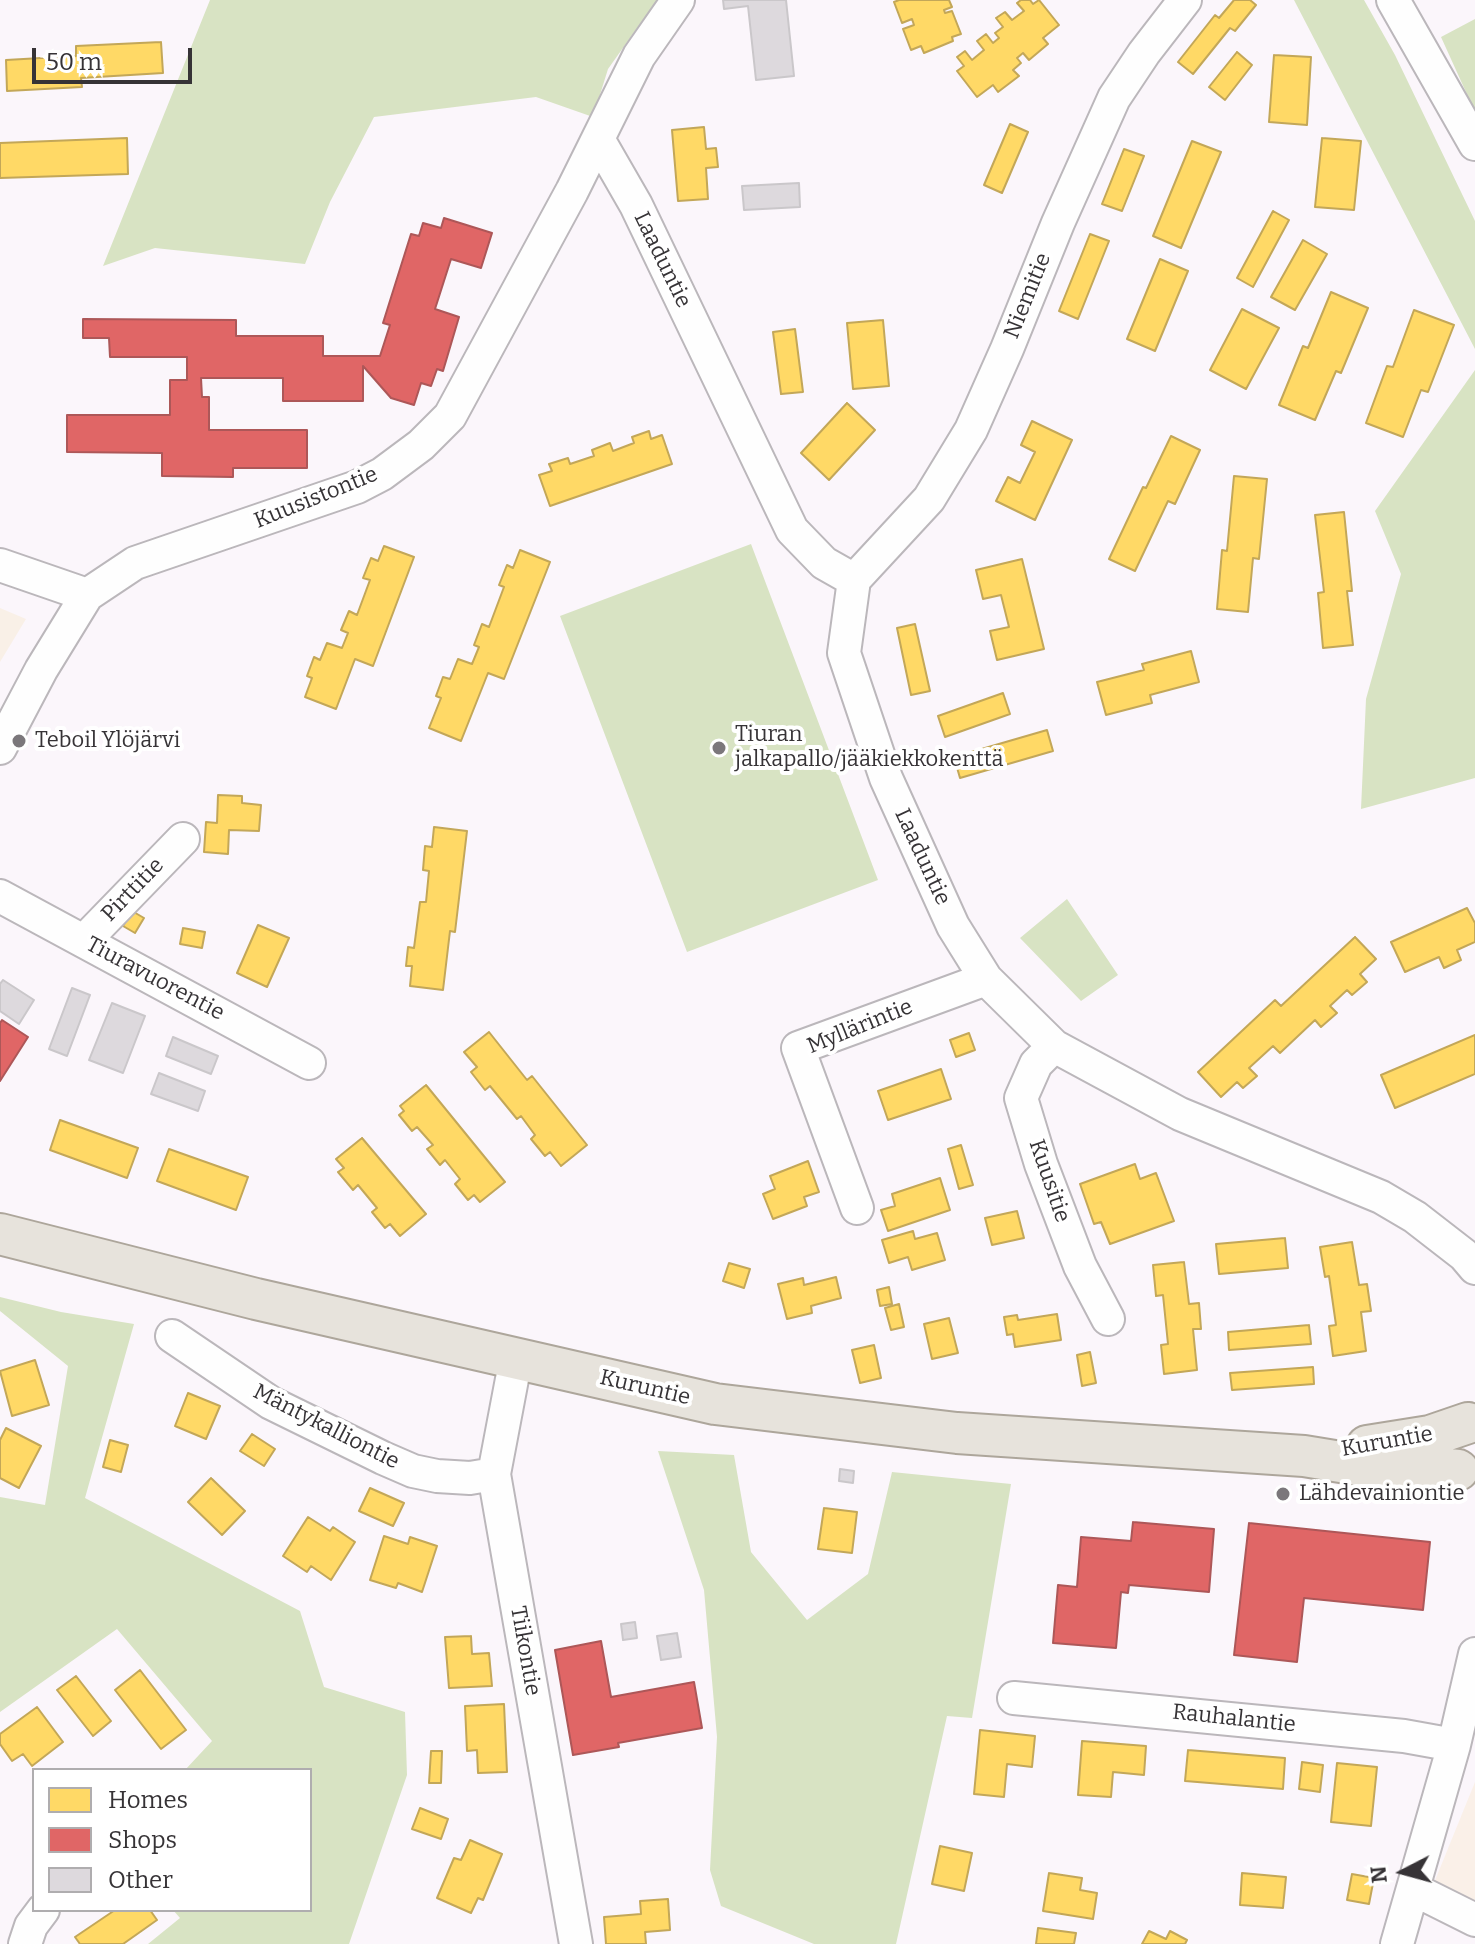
<!DOCTYPE html>
<html>
<head>
<meta charset="utf-8">
<style>
  body { margin:0 }
  #map { position:relative; width:1475px; height:1944px; overflow:hidden; background:#fbf6fb; font-family:Bitter,serif }
  canvas { display:block }
  .legend { position:absolute; left:32px; top:1768px; width:280px; height:144px; box-sizing:border-box; background:#fff; border:2px solid #afadaf; margin:0; padding:10px 14px; list-style:none; font-size:24px; color:#363336 }
  .legend li { display:flex; align-items:center; gap:16px; height:40px }
  .legend b { width:40px; border:2px solid #afadaf }
  .north { position:absolute; left:1363px; top:1832px; width:80px; height:80px; -webkit-text-stroke:6px #fff; paint-order:stroke; rotate:264deg; font-size:22px; font-weight:700; line-height:32px; text-align:center; color:#363336 }
  .north::after { content:''; display:block; margin:auto; width:28px; height:36px; background:#363336; clip-path:polygon(50% 0,100% 100%,50% 72%,0 100%) }
  .scale { position:absolute; left:32px; top:48px; width:160px; height:36px; box-sizing:border-box; border:4px solid #363336; border-top:0; padding-left:10px; font-size:24px; line-height:28px; white-space:nowrap; color:#363336; -webkit-text-stroke:6px #fff; paint-order:stroke }
</style>
</head>
<body>
<div id="map">
<canvas width="1475" height="1944"></canvas>
<ul class="legend">
<li><b style="height:22px;background:#ffd966"></b>Homes</li>
<li><b style="height:22px;background:#e06666"></b>Shops</li>
<li><b style="height:22px;background:#ddd9dd"></b>Other</li>
</ul>
<div class="north">N</div>
<div class="scale">50 m</div>
</div>
<script>
const ctx = document.querySelector('canvas').getContext('2d');
ctx.lineJoin = 'round';
function paint(path, color) { ctx.fillStyle = color; ctx.fill(path, 'evenodd'); }
const shape = rows => new Path2D(rows.map(r => 'M' + r).join(''));
function strokePath(path, color, width, dash) { ctx.strokeStyle = color; ctx.lineWidth = width; ctx.lineCap = dash ? 'butt' : 'round'; ctx.setLineDash(dash || []); ctx.stroke(path); }
function label(font, color, halo, rows, align = 'center') {
  ctx.font = font + ' Bitter,serif'; ctx.lineWidth = 8; ctx.setLineDash([]); ctx.textBaseline = 'middle'; ctx.strokeStyle = halo; ctx.fillStyle = color; for (const [text, x, y, turn = 0] of rows) {
    ctx.save(); ctx.translate(x, y); ctx.rotate((+turn || 0) * Math.PI / 180); ctx.textAlign = isNaN(turn) ? turn : align; if (halo) ctx.strokeText(text, 0, 0); ctx.fillText(text, 0, 0); ctx.restore();
  }
}
const commercial = shape([
  [1475,1782,1475,1905,1434,1883]
]);
const education = shape([
  [0,608,26,619,0,662]
]);
const green = shape([
  [210,0,657,0,608,69,593,117,536,97,374,117,330,202,305,264,155,248,103,266],
  [1294,0,1364,0,1395,55,1475,221,1475,349],
  [1475,19,1475,112,1441,37],
  [1475,370,1475,778,1361,809,1366,699,1401,574,1375,511],
  [751,544,878,880,687,952,560,616],
  [1067,899,1118,975,1081,1001,1020,938],
  [0,1297,61,1312,134,1324,85,1498,300,1611,324,1687,405,1712,407,1775,349,1944,148,1944,180,1918,173,1910,310,1910,310,1770,185,1770,212,1741,117,1629,0,1712,0,1497,45,1505,68,1366,0,1311],
  [658,1451,734,1455,751,1552,807,1620,868,1574,892,1472,1011,1484,972,1718,947,1716,896,1944,814,1944,721,1906,710,1870,717,1737,704,1590]
]);
const homes = shape([
  [899,0,949,0,952,7,944,10,945,13,952,11,961,34,952,37,953,41,924,53,921,46,911,50,903,29,914,25,912,19,902,23,894,2,899,0],
  [1021,0,1030,0,1033,4,1039,0,1059,25,1043,38,1048,44,1029,60,1023,53,1017,58,1021,63,1013,70,1019,76,998,92,993,85,977,97,957,71,964,66,957,57,965,51,972,60,984,50,977,41,986,34,993,43,999,38,995,33,1003,27,996,18,1005,12,1012,20,1024,11,1017,3,1021,0],
  [1234,0,1250,0,1256,5,1235,31,1230,28,1193,74,1178,62,1215,15,1219,18,1234,0],
  [161,42,163,73,81,78,82,87,7,91,6,60,76,56,76,46,161,42],
  [1237,52,1252,65,1225,100,1209,87,1237,52],
  [1274,55,1311,57,1307,125,1269,122,1274,55],
  [1010,124,1028,132,1002,193,984,185,1010,124],
  [704,127,706,149,716,148,718,167,706,168,708,199,678,201,672,130,704,127],
  [127,138,128,174,0,178,0,143,127,138],
  [1322,138,1361,141,1354,210,1315,207,1322,138],
  [1192,141,1221,152,1181,248,1153,236,1192,141],
  [1124,149,1144,156,1122,211,1102,204,1124,149],
  [1273,211,1289,220,1253,287,1237,278,1273,211],
  [1090,234,1109,241,1078,319,1059,311,1090,234],
  [1303,240,1327,254,1295,310,1271,297,1303,240],
  [1160,259,1188,271,1155,351,1127,339,1160,259],
  [1331,292,1368,308,1341,373,1336,371,1315,420,1279,405,1303,346,1308,348,1331,292],
  [1242,309,1279,328,1246,389,1210,370,1242,309],
  [1414,310,1454,325,1428,392,1421,390,1403,437,1366,423,1387,366,1393,367,1414,310],
  [883,320,889,386,853,389,847,323,883,320],
  [795,329,803,392,781,394,773,332,795,329],
  [847,403,875,430,829,480,801,453,847,403],
  [1032,421,1072,440,1035,520,996,501,1008,477,1020,483,1035,452,1021,445,1032,421],
  [649,431,651,439,662,435,672,464,550,506,539,475,552,471,549,464,568,458,570,464,594,456,592,450,610,443,613,451,634,443,632,437,649,431],
  [1171,436,1200,450,1175,504,1168,501,1135,571,1109,559,1143,487,1146,488,1171,436],
  [1234,476,1267,479,1259,559,1253,558,1248,612,1217,609,1222,550,1227,551,1234,476],
  [1344,512,1352,591,1347,591,1353,645,1323,648,1318,593,1324,592,1315,515,1344,512],
  [384,546,414,557,373,666,355,659,336,709,305,697,312,678,307,676,314,657,320,660,327,643,342,648,348,633,341,630,349,611,357,615,370,580,363,578,371,558,378,561,384,546],
  [520,550,550,562,504,679,488,673,461,741,429,728,441,698,436,696,443,677,450,679,458,659,472,664,479,647,474,645,482,624,489,627,504,587,499,585,507,565,513,568,520,550],
  [1022,559,1044,649,997,660,990,631,1009,627,1001,595,983,599,976,570,1022,559],
  [915,624,930,691,911,695,897,628,915,624],
  [1191,651,1199,682,1150,695,1152,703,1106,715,1097,682,1144,670,1142,664,1191,651],
  [1003,693,1010,714,945,737,938,716,1003,693],
  [1047,730,1053,751,960,778,954,757,1047,730],
  [218,795,242,796,242,803,261,805,259,831,229,830,228,854,204,852,206,822,217,823,218,795],
  [434,827,467,831,455,932,450,931,443,990,410,986,412,966,406,966,408,947,414,948,420,902,426,902,429,871,423,870,425,846,432,847,434,827],
  [1467,908,1475,923,1475,942,1457,950,1461,960,1444,968,1439,957,1405,972,1391,942,1467,908],
  [132,911,144,918,135,933,123,926,132,911],
  [258,925,289,938,267,987,237,973,258,925],
  [183,928,205,932,202,948,180,944,183,928],
  [1355,937,1376,959,1360,974,1367,982,1352,995,1347,990,1330,1006,1337,1013,1321,1027,1315,1020,1280,1053,1273,1046,1249,1068,1257,1076,1243,1088,1237,1082,1221,1097,1198,1072,1275,1000,1281,1006,1355,937],
  [489,1032,527,1080,532,1076,587,1145,561,1166,550,1152,545,1156,531,1139,535,1135,521,1116,517,1119,490,1086,485,1090,471,1072,477,1067,464,1052,489,1032],
  [969,1033,975,1050,956,1057,950,1040,969,1033],
  [1475,1035,1475,1074,1395,1108,1381,1075,1475,1035],
  [941,1069,951,1099,888,1120,878,1091,941,1069],
  [426,1085,505,1182,480,1202,474,1195,468,1200,455,1184,460,1179,445,1160,440,1165,427,1149,433,1145,417,1127,412,1131,399,1115,404,1111,400,1106,426,1085],
  [60,1120,138,1148,127,1178,50,1150,60,1120],
  [362,1138,426,1214,400,1236,390,1224,385,1228,372,1212,377,1208,358,1185,353,1190,338,1172,344,1168,336,1159,362,1138],
  [961,1145,973,1185,959,1189,948,1149,961,1145],
  [169,1149,248,1177,236,1210,157,1181,169,1149],
  [808,1161,819,1192,804,1197,807,1206,773,1219,763,1194,775,1189,770,1176,808,1161],
  [1135,1164,1140,1179,1156,1173,1174,1221,1110,1244,1101,1222,1094,1224,1080,1184,1135,1164],
  [940,1178,950,1210,888,1231,881,1210,895,1206,892,1194,940,1178],
  [1017,1211,1024,1238,992,1245,985,1218,1017,1211],
  [913,1231,915,1239,937,1233,945,1260,912,1270,908,1257,889,1263,882,1240,913,1231],
  [1285,1238,1288,1268,1219,1274,1216,1244,1285,1238],
  [1352,1242,1359,1285,1367,1284,1371,1311,1361,1312,1366,1351,1333,1356,1329,1326,1336,1325,1329,1276,1325,1277,1320,1247,1352,1242],
  [1184,1262,1189,1304,1199,1303,1201,1329,1193,1329,1197,1370,1164,1374,1161,1345,1168,1344,1163,1295,1156,1296,1153,1265,1184,1262],
  [729,1263,750,1269,744,1288,723,1281,729,1263],
  [836,1277,841,1298,811,1306,812,1313,787,1319,778,1284,803,1278,804,1285,836,1277],
  [889,1287,892,1304,880,1306,877,1290,889,1287],
  [899,1304,904,1327,891,1330,885,1308,899,1304],
  [1057,1314,1061,1340,1015,1347,1013,1334,1007,1335,1004,1317,1017,1315,1018,1320,1057,1314],
  [949,1318,958,1353,932,1359,924,1324,949,1318],
  [1309,1325,1311,1344,1229,1350,1228,1332,1309,1325],
  [874,1345,881,1378,860,1383,852,1350,874,1345],
  [1090,1352,1096,1383,1082,1386,1077,1355,1090,1352],
  [35,1360,49,1405,12,1416,0,1371,35,1360],
  [1313,1367,1314,1384,1232,1390,1230,1373,1313,1367],
  [188,1393,220,1406,206,1439,175,1426,188,1393],
  [6,1428,41,1446,19,1488,0,1478,0,1440,6,1428],
  [252,1434,275,1449,264,1466,240,1451,252,1434],
  [110,1440,128,1445,121,1472,103,1467,110,1440],
  [211,1478,245,1511,222,1535,188,1502,211,1478],
  [370,1488,404,1503,393,1526,359,1511,370,1488],
  [824,1508,857,1512,852,1553,818,1549,824,1508],
  [308,1517,330,1531,333,1527,355,1542,331,1580,311,1566,307,1572,283,1556,308,1517],
  [384,1536,408,1544,410,1537,437,1546,422,1592,398,1583,396,1588,370,1580,384,1536],
  [471,1636,472,1654,489,1653,492,1686,449,1688,445,1637,471,1636],
  [140,1670,186,1730,161,1749,115,1690,140,1670],
  [76,1676,111,1721,93,1736,57,1690,76,1676],
  [504,1704,507,1772,478,1773,477,1750,467,1751,465,1706,504,1704],
  [37,1707,63,1742,32,1766,23,1754,12,1761,0,1744,0,1734,37,1707],
  [980,1730,1035,1736,1032,1767,1007,1764,1004,1797,974,1794,980,1730],
  [1082,1741,1146,1746,1144,1775,1113,1772,1111,1797,1078,1795,1082,1741],
  [1188,1750,1285,1758,1283,1789,1185,1781,1188,1750],
  [431,1751,442,1751,441,1783,429,1783,431,1751],
  [1302,1762,1323,1765,1320,1792,1299,1789,1302,1762],
  [1337,1763,1377,1767,1371,1826,1331,1822,1337,1763],
  [420,1808,448,1819,441,1839,412,1829,420,1808],
  [470,1840,502,1854,483,1900,478,1898,471,1913,437,1898,454,1858,461,1860,470,1840],
  [940,1846,972,1853,964,1891,932,1884,940,1846],
  [1049,1873,1082,1878,1080,1890,1097,1893,1093,1919,1043,1911,1049,1873],
  [1242,1873,1286,1877,1283,1908,1240,1905,1242,1873],
  [1352,1874,1374,1878,1369,1904,1347,1900,1352,1874],
  [668,1899,670,1930,645,1932,646,1944,606,1944,604,1917,641,1914,640,1901,668,1899],
  [115,1910,150,1910,157,1920,123,1944,80,1944,75,1937,115,1910],
  [1038,1928,1076,1933,1074,1944,1036,1944,1038,1928],
  [1149,1931,1166,1939,1170,1931,1187,1940,1185,1944,1142,1944,1149,1931]
]);
const shops = shape([
  [444,218,492,233,481,268,451,259,435,309,459,317,443,371,437,369,431,386,421,383,414,405,391,398,363,366,363,401,283,401,283,378,201,378,202,397,209,397,209,430,307,430,307,468,233,468,233,477,162,476,162,453,67,452,67,415,170,415,170,380,187,380,187,357,110,357,109,338,83,338,83,319,236,320,236,336,323,336,323,356,380,356,390,325,383,323,411,234,419,236,423,223,441,228,444,218],
  [2,1020,28,1037,0,1081,0,1023,2,1020],
  [1133,1522,1214,1529,1209,1592,1129,1585,1128,1593,1121,1592,1116,1648,1053,1643,1058,1585,1077,1587,1081,1537,1131,1541,1133,1522],
  [1249,1523,1430,1542,1423,1610,1304,1598,1297,1662,1234,1655,1249,1523],
  [601,1641,611,1697,694,1682,702,1728,618,1743,619,1747,573,1755,555,1650,601,1641]
]);
const building = shape([
  [723,0,786,0,794,76,756,80,748,6,724,9,723,0],
  [799,183,800,207,744,210,742,186,799,183],
  [3,980,34,1000,19,1024,0,1011,0,984,3,980],
  [72,988,90,995,67,1056,49,1049,72,988],
  [112,1003,145,1016,123,1073,89,1060,112,1003],
  [173,1037,218,1056,211,1074,166,1056,173,1037],
  [159,1073,205,1091,198,1111,151,1094,159,1073],
  [840,1469,854,1471,853,1483,839,1481,840,1469],
  [635,1622,637,1638,623,1640,621,1624,635,1622],
  [677,1633,681,1657,661,1660,657,1636,677,1633]
]);
const minor = shape([
  [1393,0,1475,144],
  [598,139,636,205,792,530,824,563,854,580,844,653,886,778,953,926,986,979,1054,1046,1180,1114,1381,1197,1415,1217,1464,1255,1475,1268],
  [0,565,87,595],
  [854,580,929,499,971,430,1007,349,1058,223,1114,98,1144,53,1185,0],
  [0,748,41,670,87,595,135,563,357,487,382,474,421,445,450,416,572,191,639,56,678,0],
  [0,896,309,1063],
  [84,941,183,839],
  [1054,1046,1036,1064,1021,1098,1041,1164,1080,1266,1108,1319],
  [857,1208,798,1048,986,979],
  [172,1336,271,1403,383,1458,413,1471,437,1476,470,1478,494,1474],
  [516,1358,494,1474,576,1944],
  [1014,1698,1404,1736,1454,1745],
  [1413,1889,1475,1920],
  [25,1944,31,1926,43,1910],
  [1397,1944,1454,1745,1475,1654]
]);
const major = shape([
  [0,1234,256,1299,715,1404,957,1433,1304,1456,1359,1465,1419,1466,1458,1470],
  [1367,1446,1430,1436,1468,1423]
]);
const markers = [
  [19,741,8,"#7b777b"],
  [719,748,8,"#7b777b"],
  [1283,1494,8,"#7b777b"]
];
const streetNames = [
  ["Laaduntie",662,260,64],
  ["Niemitie",1028,296,-68],
  ["Kuusistontie",316,498,-22],
  ["Laaduntie",922,857,65],
  ["Pirttitie",133,890,-46],
  ["Tiuravuorentie",155,979,28],
  ["Myllärintie",860,1027,-22],
  ["Kuusitie",1049,1181,71],
  ["Kuruntie",645,1388,13],
  ["Mäntykalliontie",326,1427,27],
  ["Kuruntie",1387,1442,-10],
  ["Tiikontie",525,1651,80],
  ["Rauhalantie",1234,1719,6]
];
const poiNames = [
  ["Tiuran",735,735],
  ["jalkapallo/jääkiekkokenttä",735,760],
  ["Teboil Ylöjärvi",35,741],
  ["Lähdevainiontie",1299,1494]
];
paint(commercial, '#faf0e8');
paint(education, '#f9f0e7');
paint(green, '#d8e3c3');
paint(homes, '#ffd966');
strokePath(homes, '#c3a758', 2);
paint(shops, '#e06666');
strokePath(shops, '#ad5758', 2);
paint(building, '#ddd9dd');
strokePath(building, '#cac7ca', 2);
strokePath(minor, '#bbb7bb', 36);
strokePath(major, '#ada69b', 44);
strokePath(minor, '#fefefe', 32);
strokePath(major, '#e7e3dc', 40);
for (const [x, y, r, color] of markers) { const dot = new Path2D(); dot.arc(x, y, r, 0, 2 * Math.PI); ctx.fillStyle = color; ctx.fill(dot); strokePath(dot, '#fff', 3); }
label('22px', '#363336', '#fff', streetNames);
label('22px', '#363336', '#fff', poiNames, 'left');
</script>
</body>
</html>
